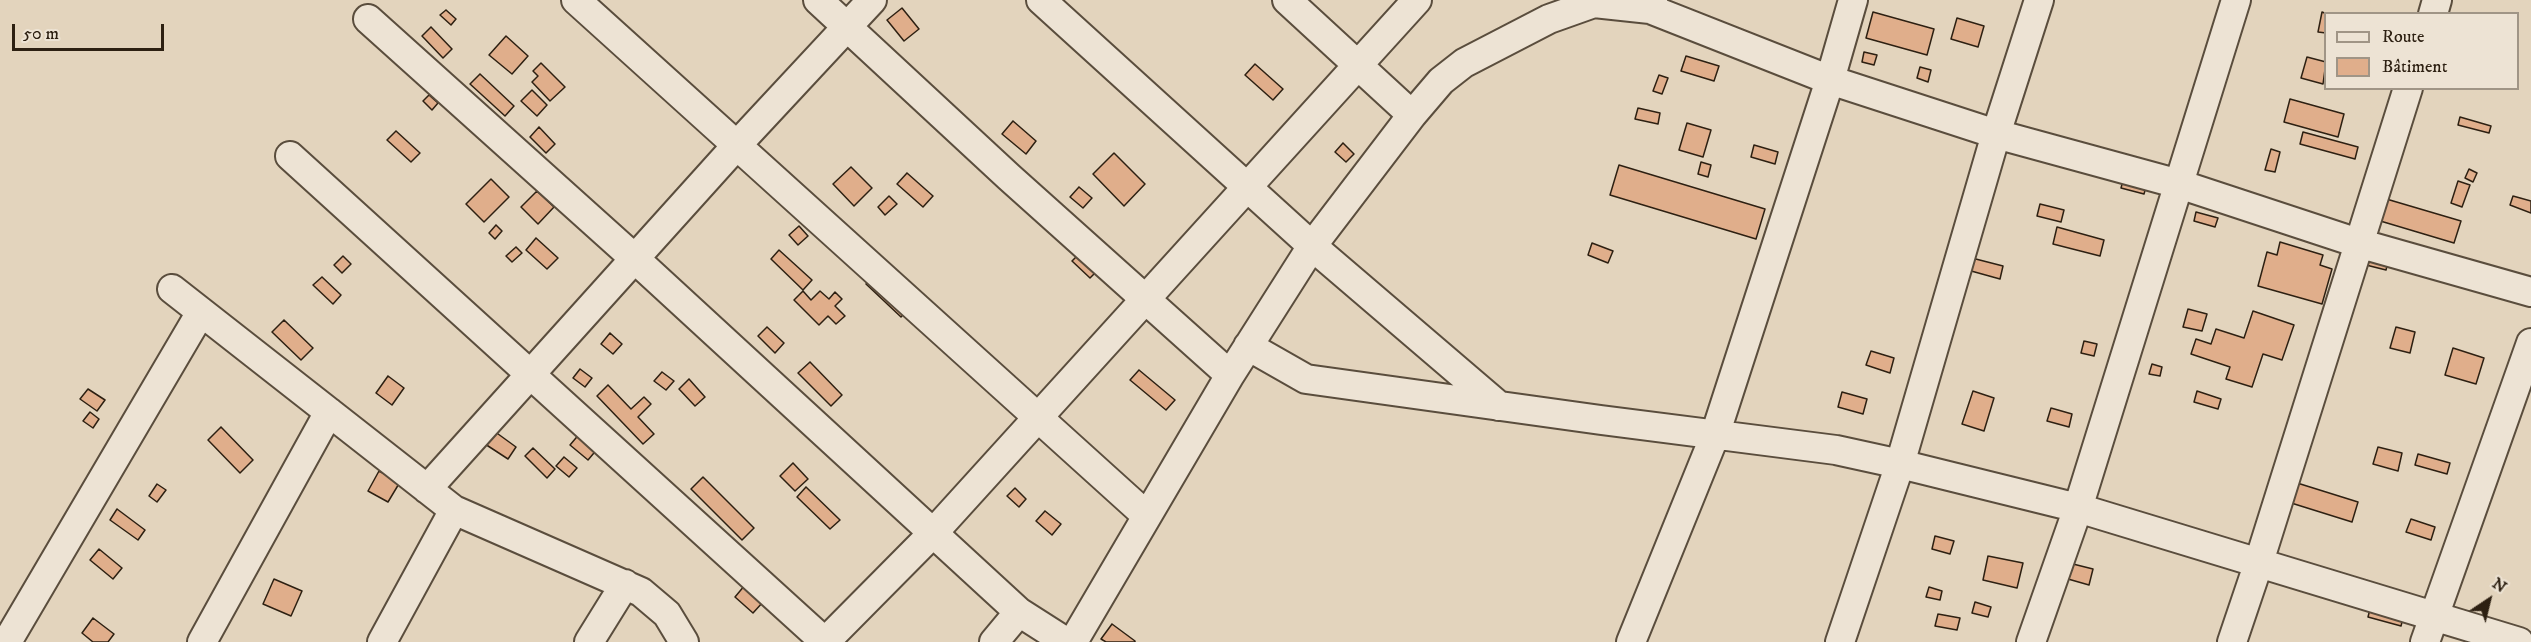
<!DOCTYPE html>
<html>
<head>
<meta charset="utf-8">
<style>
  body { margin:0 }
  #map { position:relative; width:2531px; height:642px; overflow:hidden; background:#e3d4bd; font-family:"IM FELL DW Pica",serif }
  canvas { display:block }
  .legend { position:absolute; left:2324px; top:12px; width:195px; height:78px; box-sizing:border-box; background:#ede3d4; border:2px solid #a09586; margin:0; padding:8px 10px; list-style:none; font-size:18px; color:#2d2012 }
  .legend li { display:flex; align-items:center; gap:12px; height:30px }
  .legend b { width:30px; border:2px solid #a09586 }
  .north { position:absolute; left:2459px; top:570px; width:60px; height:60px; -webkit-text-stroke:4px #ede3d4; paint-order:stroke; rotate:35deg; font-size:16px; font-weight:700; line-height:24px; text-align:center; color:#2d2012 }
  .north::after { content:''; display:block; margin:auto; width:21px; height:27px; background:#2d2012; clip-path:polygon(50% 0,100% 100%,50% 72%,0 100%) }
  .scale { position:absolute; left:12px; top:24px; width:152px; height:27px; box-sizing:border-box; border:3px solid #2d2012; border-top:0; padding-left:8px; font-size:18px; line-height:21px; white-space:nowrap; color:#2d2012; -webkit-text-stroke:4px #ede3d4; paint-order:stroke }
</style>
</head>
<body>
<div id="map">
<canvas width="2531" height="642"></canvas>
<ul class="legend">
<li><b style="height:8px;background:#ede3d4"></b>Route</li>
<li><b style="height:16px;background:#e0ae8b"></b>Bâtiment</li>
</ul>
<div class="north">N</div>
<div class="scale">50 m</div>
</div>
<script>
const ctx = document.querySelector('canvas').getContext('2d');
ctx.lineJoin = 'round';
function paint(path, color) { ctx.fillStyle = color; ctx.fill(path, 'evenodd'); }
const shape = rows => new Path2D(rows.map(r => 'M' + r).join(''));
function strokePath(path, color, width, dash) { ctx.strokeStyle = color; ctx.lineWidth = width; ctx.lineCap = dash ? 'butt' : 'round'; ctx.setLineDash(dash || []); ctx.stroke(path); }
const building = shape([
  [902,8,919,29,904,41,887,20,902,8],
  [446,10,456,19,451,25,440,15,446,10],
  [1873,12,1934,29,1927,55,1866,38,1873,12],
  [2322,12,2327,14,2326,14,2326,33,2318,32,2322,12],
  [1957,18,1984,26,1978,47,1951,39,1957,18],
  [431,27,452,49,443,58,422,36,431,27],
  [506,36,528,56,512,74,489,55,506,36],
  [1864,52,1877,55,1874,65,1862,62,1864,52],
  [1686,56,1719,66,1714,81,1681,71,1686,56],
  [2307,57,2326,62,2323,84,2301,78,2307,57],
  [541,63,565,87,550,101,532,82,538,76,533,71,541,63],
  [1255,64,1283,89,1273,100,1245,75,1255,64],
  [1920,67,1931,70,1928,82,1917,78,1920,67],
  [480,74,514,106,505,116,470,84,480,74],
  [1659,75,1668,78,1662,94,1653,91,1659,75],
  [532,90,547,105,537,116,521,101,532,90],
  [429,95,438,103,432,110,423,101,429,95],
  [2290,99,2344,114,2338,137,2284,122,2290,99],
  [1638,108,1660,113,1658,124,1635,119,1638,108],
  [2460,117,2491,126,2489,133,2458,125,2460,117],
  [1013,121,1036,141,1026,154,1002,134,1013,121],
  [1687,123,1711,130,1703,157,1679,150,1687,123],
  [539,127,555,144,546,153,530,137,539,127],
  [396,131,420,153,411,162,387,140,396,131],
  [2303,132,2358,147,2355,159,2300,144,2303,132],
  [1343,143,1354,154,1346,162,1335,152,1343,143],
  [1754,145,1778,152,1775,164,1751,157,1754,145],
  [2271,149,2280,152,2275,172,2265,170,2271,149],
  [1114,153,1145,184,1124,206,1093,174,1114,153],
  [1701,162,1711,165,1708,177,1698,174,1701,162],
  [1619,165,1765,209,1756,239,1610,195,1619,165],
  [851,167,872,188,854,206,833,184,851,167],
  [2469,169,2477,173,2473,182,2465,178,2469,169],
  [907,173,933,196,923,207,897,184,907,173],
  [2124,177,2147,183,2144,194,2121,188,2124,177],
  [491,179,509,197,484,222,466,204,491,179],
  [2458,181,2470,185,2462,207,2451,203,2458,181],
  [1079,187,1092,198,1083,208,1070,197,1079,187],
  [537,191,554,207,538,224,521,207,537,191],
  [889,196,897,204,885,215,878,207,889,196],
  [2513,196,2531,201,2531,213,2510,205,2513,196],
  [2383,198,2461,221,2454,243,2377,220,2383,198],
  [2040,204,2064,210,2061,222,2037,216,2040,204],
  [2196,212,2218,218,2215,227,2194,221,2196,212],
  [496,225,502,231,495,239,489,233,496,225],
  [799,226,808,236,798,245,789,235,799,226],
  [2057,227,2104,240,2100,256,2053,244,2057,227],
  [536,238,558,258,547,269,526,250,536,238],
  [2280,242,2323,255,2320,265,2332,269,2322,304,2258,286,2267,252,2277,255,2280,242],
  [1592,243,1613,251,1608,263,1588,255,1592,243],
  [516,247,522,253,512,262,506,256,516,247],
  [779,250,812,280,803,290,771,259,779,250],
  [1083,250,1101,267,1090,278,1072,261,1083,250],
  [2369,253,2389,258,2386,270,2366,265,2369,253],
  [343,256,351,264,342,273,334,265,343,256],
  [1968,257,2003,266,2000,279,1964,269,1968,257],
  [875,275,910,307,901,317,866,284,875,275],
  [322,277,341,295,333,304,313,285,322,277],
  [803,291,811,300,820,291,829,299,835,292,842,299,835,306,845,316,836,324,828,316,819,325,794,300,803,291],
  [2188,309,2207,314,2202,331,2183,327,2188,309],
  [2253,311,2294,325,2282,360,2263,354,2252,387,2226,379,2230,367,2191,354,2196,339,2211,344,2216,329,2244,338,2253,311],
  [284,320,313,348,301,360,272,332,284,320],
  [767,327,784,343,775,353,758,336,767,327],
  [2396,327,2415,332,2410,353,2390,348,2396,327],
  [610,333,622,344,613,354,601,344,610,333],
  [2084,341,2097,344,2094,356,2081,353,2084,341],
  [2453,348,2484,358,2476,384,2445,375,2453,348],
  [1871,351,1894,358,1890,373,1866,365,1871,351],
  [810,362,842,395,831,406,798,373,810,362],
  [2152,364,2162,367,2160,376,2149,374,2152,364],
  [580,369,592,378,585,387,573,378,580,369],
  [1139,370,1175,400,1166,410,1130,380,1139,370],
  [662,372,674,381,666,390,654,381,662,372],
  [388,376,404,388,392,405,376,393,388,376],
  [689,379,705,397,695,406,679,389,689,379],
  [608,385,631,409,644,397,651,404,638,417,654,434,643,444,597,396,608,385],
  [88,389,105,400,97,411,80,399,88,389],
  [1973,391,1994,398,1984,431,1962,424,1973,391],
  [2197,391,2221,399,2218,409,2194,402,2197,391],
  [1842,392,1867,399,1863,414,1838,407,1842,392],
  [2051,408,2072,414,2069,427,2047,421,2051,408],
  [90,412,99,419,93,428,83,421,90,412],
  [221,427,253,460,240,473,208,440,221,427],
  [494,431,516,447,508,459,485,444,494,431],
  [581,432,599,447,588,460,570,445,581,432],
  [2378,447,2402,453,2398,471,2373,464,2378,447],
  [533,448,555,469,547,478,525,456,533,448],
  [2418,454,2450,463,2447,474,2415,465,2418,454],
  [564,457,577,468,569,477,556,466,564,457],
  [793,463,808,479,795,491,780,476,793,463],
  [379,471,400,482,388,502,368,491,379,471],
  [703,477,754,528,742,540,691,489,703,477],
  [2294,482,2358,502,2352,522,2288,502,2294,482],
  [157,484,166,490,157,502,149,496,157,484],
  [806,487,840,520,830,529,797,497,806,487],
  [1015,488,1026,499,1019,507,1007,496,1015,488],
  [117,509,145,530,138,540,110,520,117,509],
  [1045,511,1061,524,1052,535,1036,521,1045,511],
  [2411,519,2435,527,2431,540,2406,532,2411,519],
  [1935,536,1954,541,1950,554,1932,549,1935,536],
  [99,549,122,568,113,579,90,560,99,549],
  [1988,556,2023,563,2017,588,1983,580,1988,556],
  [2065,562,2093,569,2089,585,2061,577,2065,562],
  [274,579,302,591,291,616,263,604,274,579],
  [745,585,763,602,753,613,735,597,745,585],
  [1929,587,1942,591,1940,600,1926,597,1929,587],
  [1975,602,1991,607,1988,617,1972,613,1975,602],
  [2371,605,2404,614,2401,626,2368,617,2371,605],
  [1938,614,1960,618,1957,630,1935,626,1938,614],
  [93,618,114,634,108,642,93,642,82,633,93,618],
  [1112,624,1135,641,1135,642,1106,642,1101,639,1112,624]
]);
const minor = shape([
  [576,0,1147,516],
  [818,0,1009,177,1230,375],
  [1041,0,1312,246,1499,406],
  [1287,0,1412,115],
  [1646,0,1650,9,1830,80,1996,134,2179,184,2358,243,2531,292],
  [2433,14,2437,0],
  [368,19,634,258,1019,612,1066,642],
  [290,156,825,642],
  [172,289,454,510,641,592,667,614,684,642],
  [1248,346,1306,379,1601,420,1836,450,1900,464,2078,508,2519,642],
  [427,489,737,145,872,0],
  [7,642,201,312],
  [202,642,329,412],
  [382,642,454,510],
  [589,642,625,584],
  [825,642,934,532,1417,0],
  [994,642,1019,612],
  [1073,642,1230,375,1312,246,1412,115,1441,81,1464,63,1549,19,1594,3,1650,9,1653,0],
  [1631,642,1715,435,1830,80,1853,0],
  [1840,642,1900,464,1996,134,2039,0],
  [2031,642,2078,508,2236,0],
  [2232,642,2259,562,2408,88],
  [2425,642,2531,343]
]);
paint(building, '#e0ae8b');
strokePath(building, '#2d2012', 1.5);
strokePath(minor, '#5a4d3d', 32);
strokePath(minor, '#ede3d4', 28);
</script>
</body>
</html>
